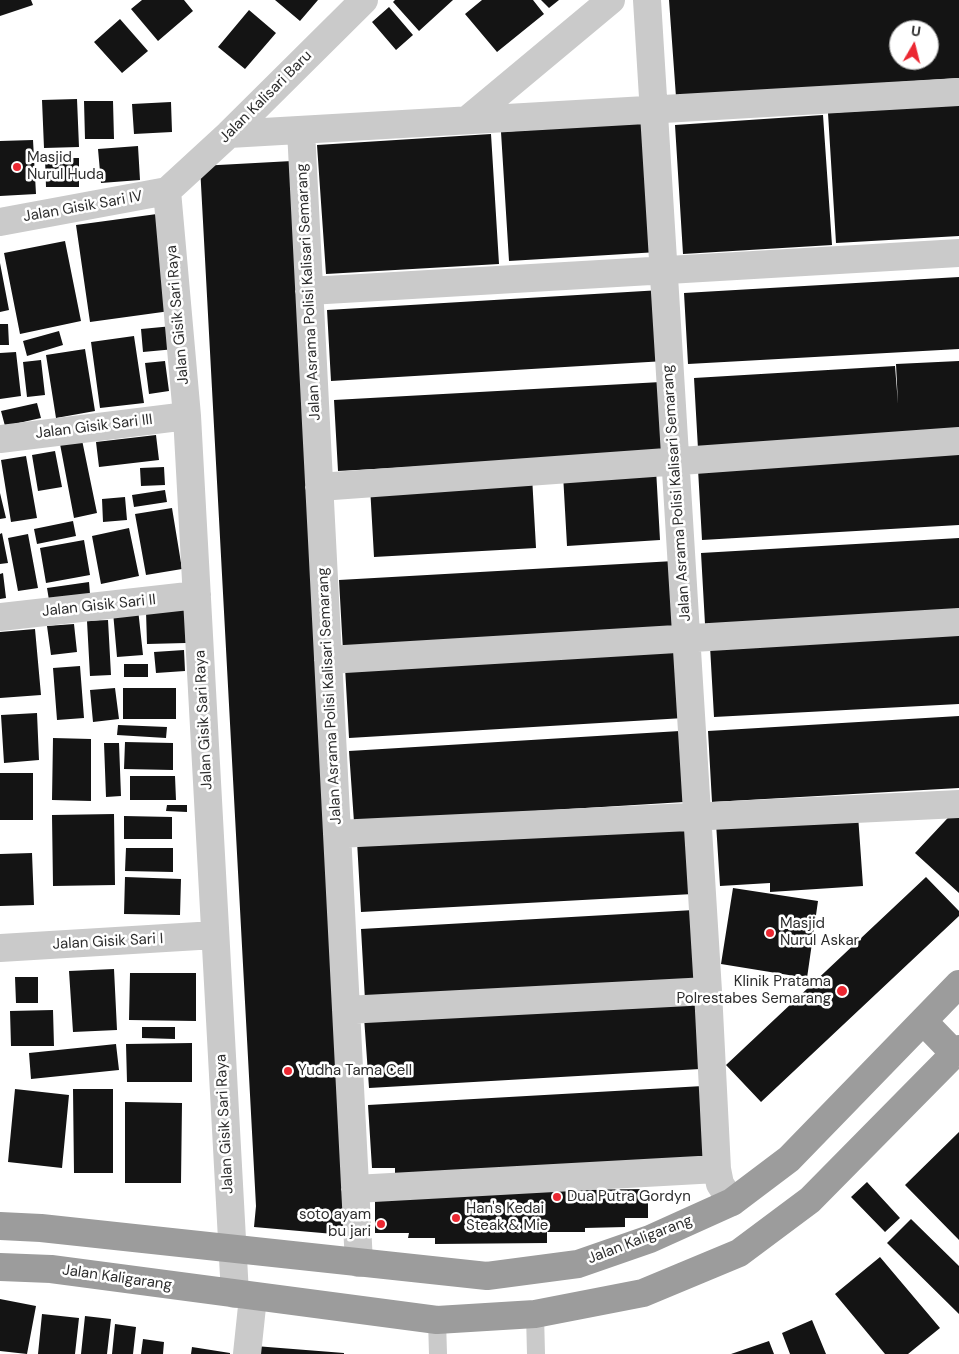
<!DOCTYPE html>
<html>
<head>
<meta charset="utf-8">
<style>
  body { margin:0 }
  #map { position:relative; width:959px; height:1354px; overflow:hidden; background:#fff; font-family:"DM Sans",sans-serif }
  canvas { display:block }
  .north { position:absolute; left:889px; top:20px; width:50px; height:50px; box-sizing:border-box; background:#fff; border:1px solid #ababab; border-radius:50%; rotate:8deg; font-size:14px; font-weight:700; line-height:20px; text-align:center; color:#2d2d2d }
  .north::after { content:''; display:block; margin:auto; width:18px; height:22px; background:#eb2731; clip-path:polygon(50% 0,100% 100%,50% 72%,0 100%) }
</style>
</head>
<body>
<div id="map">
<canvas width="959" height="1354"></canvas>
<div class="north">U</div>
</div>
<script>
const ctx = document.querySelector('canvas').getContext('2d');
ctx.lineJoin = 'round';
function paint(path, color) { ctx.fillStyle = color; ctx.fill(path, 'evenodd'); }
const shape = rows => new Path2D(rows.map(r => 'M' + r).join(''));
function strokePath(path, color, width, dash) { ctx.strokeStyle = color; ctx.lineWidth = width; ctx.lineCap = dash ? 'butt' : 'round'; ctx.setLineDash(dash || []); ctx.stroke(path); }
function label(font, color, halo, rows, align = 'center') {
  ctx.font = font + ' "DM Sans",sans-serif'; ctx.lineWidth = 5; ctx.setLineDash([]); ctx.textBaseline = 'middle'; ctx.strokeStyle = halo; ctx.fillStyle = color; for (const [text, x, y, turn = 0] of rows) {
    ctx.save(); ctx.translate(x, y); ctx.rotate((+turn || 0) * Math.PI / 180); ctx.textAlign = isNaN(turn) ? turn : align; if (halo) ctx.strokeText(text, 0, 0); ctx.fillText(text, 0, 0); ctx.restore();
  }
}
const building = shape([
  [0,0,31,0,33,5,0,16],
  [142,0,184,0,193,11,158,41,131,9],
  [275,0,318,0,300,21],
  [395,0,453,0,419,31,393,2],
  [482,0,533,0,544,14,497,52,465,14],
  [541,0,559,0,549,8],
  [669,0,959,0,959,78,676,97],
  [899,30,929,30,929,60,899,60],
  [389,7,413,35,396,50,372,22],
  [249,10,276,33,245,69,218,47],
  [120,19,148,51,122,73,94,42],
  [77,99,79,147,44,148,42,100],
  [84,101,113,101,114,139,85,139],
  [171,102,172,132,134,134,132,104],
  [959,105,959,236,836,243,828,113],
  [823,115,832,245,683,254,675,125],
  [648,122,658,252,509,261,501,132],
  [491,134,499,264,326,274,317,145],
  [33,140,36,194,0,196,0,141],
  [138,146,140,180,101,183,98,149],
  [45,158,79,158,79,187,46,187],
  [292,161,345,1235,254,1227,256,1206,200,166],
  [157,214,170,311,90,322,76,225],
  [65,241,81,321,20,334,4,253],
  [0,263,9,310,0,312],
  [959,277,959,349,688,364,684,293],
  [661,290,665,361,331,381,327,310],
  [0,324,8,324,9,345,0,345],
  [173,326,175,349,143,352,141,329],
  [59,331,63,345,27,356,23,341],
  [134,336,144,403,100,408,91,342],
  [85,349,95,411,56,418,46,355],
  [16,352,21,396,0,399,0,353],
  [41,360,45,395,27,397,23,362],
  [165,361,169,391,149,394,145,363],
  [959,361,959,432,698,449,694,378,895,366,898,404,896,364],
  [661,382,665,453,338,471,334,400],
  [37,403,41,418,5,426,1,411],
  [156,435,159,460,99,467,96,442],
  [82,440,97,513,74,518,60,444],
  [55,451,62,487,38,491,32,455],
  [959,454,959,525,702,540,698,469],
  [26,456,37,518,11,522,1,460],
  [164,467,165,485,141,486,140,468],
  [656,469,660,540,567,546,563,474],
  [532,476,536,548,374,557,370,486],
  [165,490,167,502,134,507,132,495],
  [0,493,6,518,0,519],
  [125,497,127,520,103,522,102,499],
  [172,508,182,569,146,575,135,514],
  [73,521,76,536,37,544,34,529],
  [129,528,139,576,101,584,92,536],
  [2,533,8,563,0,564,0,534],
  [28,534,38,588,18,591,8,538],
  [959,538,959,610,705,624,701,553],
  [84,540,90,575,46,583,40,548],
  [674,561,678,632,343,651,339,580],
  [3,573,6,598,0,599,0,574],
  [89,582,90,594,49,600,47,588],
  [138,609,143,655,117,657,113,612],
  [185,610,186,643,147,644,146,611],
  [108,620,111,675,90,676,87,621],
  [74,624,77,652,51,655,47,626],
  [35,629,41,695,0,698,0,632],
  [959,632,959,704,714,717,710,646],
  [680,647,684,718,349,738,345,667],
  [184,650,185,671,156,673,154,652],
  [124,664,148,664,148,677,124,677],
  [80,666,84,718,57,720,53,668],
  [115,688,119,719,93,722,90,690],
  [123,688,176,688,176,719,123,719],
  [37,713,39,760,4,763,1,715],
  [959,716,959,788,712,802,708,731],
  [118,725,167,727,166,738,117,735],
  [680,731,684,802,354,822,349,751],
  [53,738,91,739,91,801,52,800],
  [125,742,173,743,173,770,124,769],
  [104,743,119,743,121,796,106,797],
  [0,773,33,773,33,820,0,820],
  [130,776,175,776,176,800,130,800],
  [167,805,187,805,187,812,166,811],
  [959,806,959,893,915,853],
  [114,814,115,885,53,886,52,815],
  [858,815,863,886,770,892,770,883,720,886,716,823],
  [124,816,172,817,172,839,124,839],
  [689,823,693,894,361,912,357,841],
  [126,848,173,848,173,872,125,871],
  [32,853,34,905,0,906,0,854],
  [125,877,181,879,180,915,124,914],
  [926,877,959,911,959,916,761,1102,726,1065],
  [733,888,818,901,807,978,721,964],
  [694,910,698,981,365,1000,361,929],
  [114,969,117,1030,73,1032,69,971],
  [130,973,196,973,196,1021,129,1020],
  [15,977,38,977,38,1003,16,1003],
  [696,998,700,1069,369,1088,364,1017],
  [53,1010,54,1046,11,1046,10,1011],
  [142,1027,175,1027,175,1039,142,1038],
  [192,1043,192,1082,127,1082,126,1044],
  [116,1044,119,1070,31,1079,29,1053],
  [703,1086,707,1157,395,1174,395,1168,372,1168,368,1105],
  [15,1089,69,1095,62,1168,8,1162],
  [73,1089,113,1089,113,1173,74,1173],
  [125,1102,182,1103,181,1183,125,1183],
  [959,1132,959,1240,905,1185],
  [867,1182,900,1218,885,1232,851,1197],
  [648,1189,648,1218,625,1218,625,1227,585,1228,585,1232,547,1232,547,1243,435,1244,435,1238,408,1238,409,1233,375,1233,375,1192],
  [911,1219,959,1266,959,1314,887,1243],
  [880,1257,940,1328,908,1354,885,1354,835,1294],
  [0,1299,36,1306,27,1354,0,1351],
  [42,1314,79,1318,75,1354,38,1354],
  [85,1316,111,1319,107,1354,81,1354],
  [812,1320,826,1354,790,1354,782,1333],
  [115,1324,136,1327,133,1354,112,1354],
  [143,1339,164,1342,163,1354,141,1354],
  [769,1341,774,1354,731,1354],
  [255,1346,344,1353,344,1354,254,1354],
  [192,1347,230,1353,230,1354,191,1354]
]);
const service = shape([
  [535,1314,536,1354],
  [437,1320,438,1354]
]);
const minor = shape([
  [647,0,708,991,717,1169,720,1184,732,1202],
  [467,120,611,0],
  [301,130,359,1263],
  [229,134,959,92],
  [167,191,187,416,235,1294],
  [167,191,229,134,364,0],
  [0,222,167,191],
  [309,291,959,253],
  [0,439,187,416],
  [319,487,959,441],
  [0,617,197,595],
  [328,660,959,622],
  [337,834,959,804],
  [0,948,215,935],
  [346,1010,708,991],
  [355,1189,717,1169],
  [247,1354,253,1297]
]);
const trunk = shape([
  [923,1021,954,1053],
  [0,1226,41,1228,487,1276,578,1264,650,1239,732,1202,789,1159,959,984],
  [0,1267,51,1269,437,1320,535,1314,643,1293,739,1253,810,1200,959,1049]
]);
const markers = [
  [17,167,5,"#eb2731"],
  [770,933,5,"#eb2731"],
  [842,991,6,"#eb2731"],
  [288,1071,5,"#eb2731"],
  [557,1197,5,"#eb2731"],
  [456,1218,5,"#eb2731"],
  [381,1224,5,"#eb2731"]
];
const streetNames = [
  ["Jalan Kalisari Baru",266,97,-45],
  ["Jalan Gisik Sari IV",83,207,-10],
  ["Jalan Asrama Polisi Kalisari Semarang",309,292,-93],
  ["Jalan Gisik Sari Raya",178,315,-95],
  ["Jalan Gisik Sari III",94,427,-7],
  ["Jalan Asrama Polisi Kalisari Semarang",677,493,-94],
  ["Jalan Gisik Sari II",99,606,-6],
  ["Jalan Asrama Polisi Kalisari Semarang",330,696,-93],
  ["Jalan Gisik Sari Raya",204,720,-93],
  ["Jalan Gisik Sari I",108,942,-3],
  ["Jalan Gisik Sari Raya",225,1124,-93],
  ["Jalan Kaligarang",640,1240,-21],
  ["Jalan Kaligarang",117,1278,8]
];
const poiNames = [
  ["Masjid",27,158],
  ["Nurul Huda",27,175],
  ["Masjid",780,924],
  ["Nurul Askar",780,941],
  ["Klinik Pratama",831,982,"right"],
  ["Polrestabes Semarang",831,999,"right"],
  ["Yudha Tama Cell",298,1071],
  ["Dua Putra Gordyn",567,1197],
  ["Han's Kedai",466,1209],
  ["Steak & Mie",466,1226],
  ["soto ayam",371,1215,"right"],
  ["bu jari",371,1232,"right"]
];
paint(building, '#141414');
strokePath(service, '#cacaca', 18);
strokePath(minor, '#cacaca', 28);
strokePath(trunk, '#9c9c9c', 28);
for (const [x, y, r, color] of markers) { const dot = new Path2D(); dot.arc(x, y, r, 0, 2 * Math.PI); ctx.fillStyle = color; ctx.fill(dot); strokePath(dot, '#fff', 2); }
label('15px', '#2d2d2d', '#fff', streetNames);
label('15px', '#2d2d2d', '#fff', poiNames, 'left');
</script>
</body>
</html>
